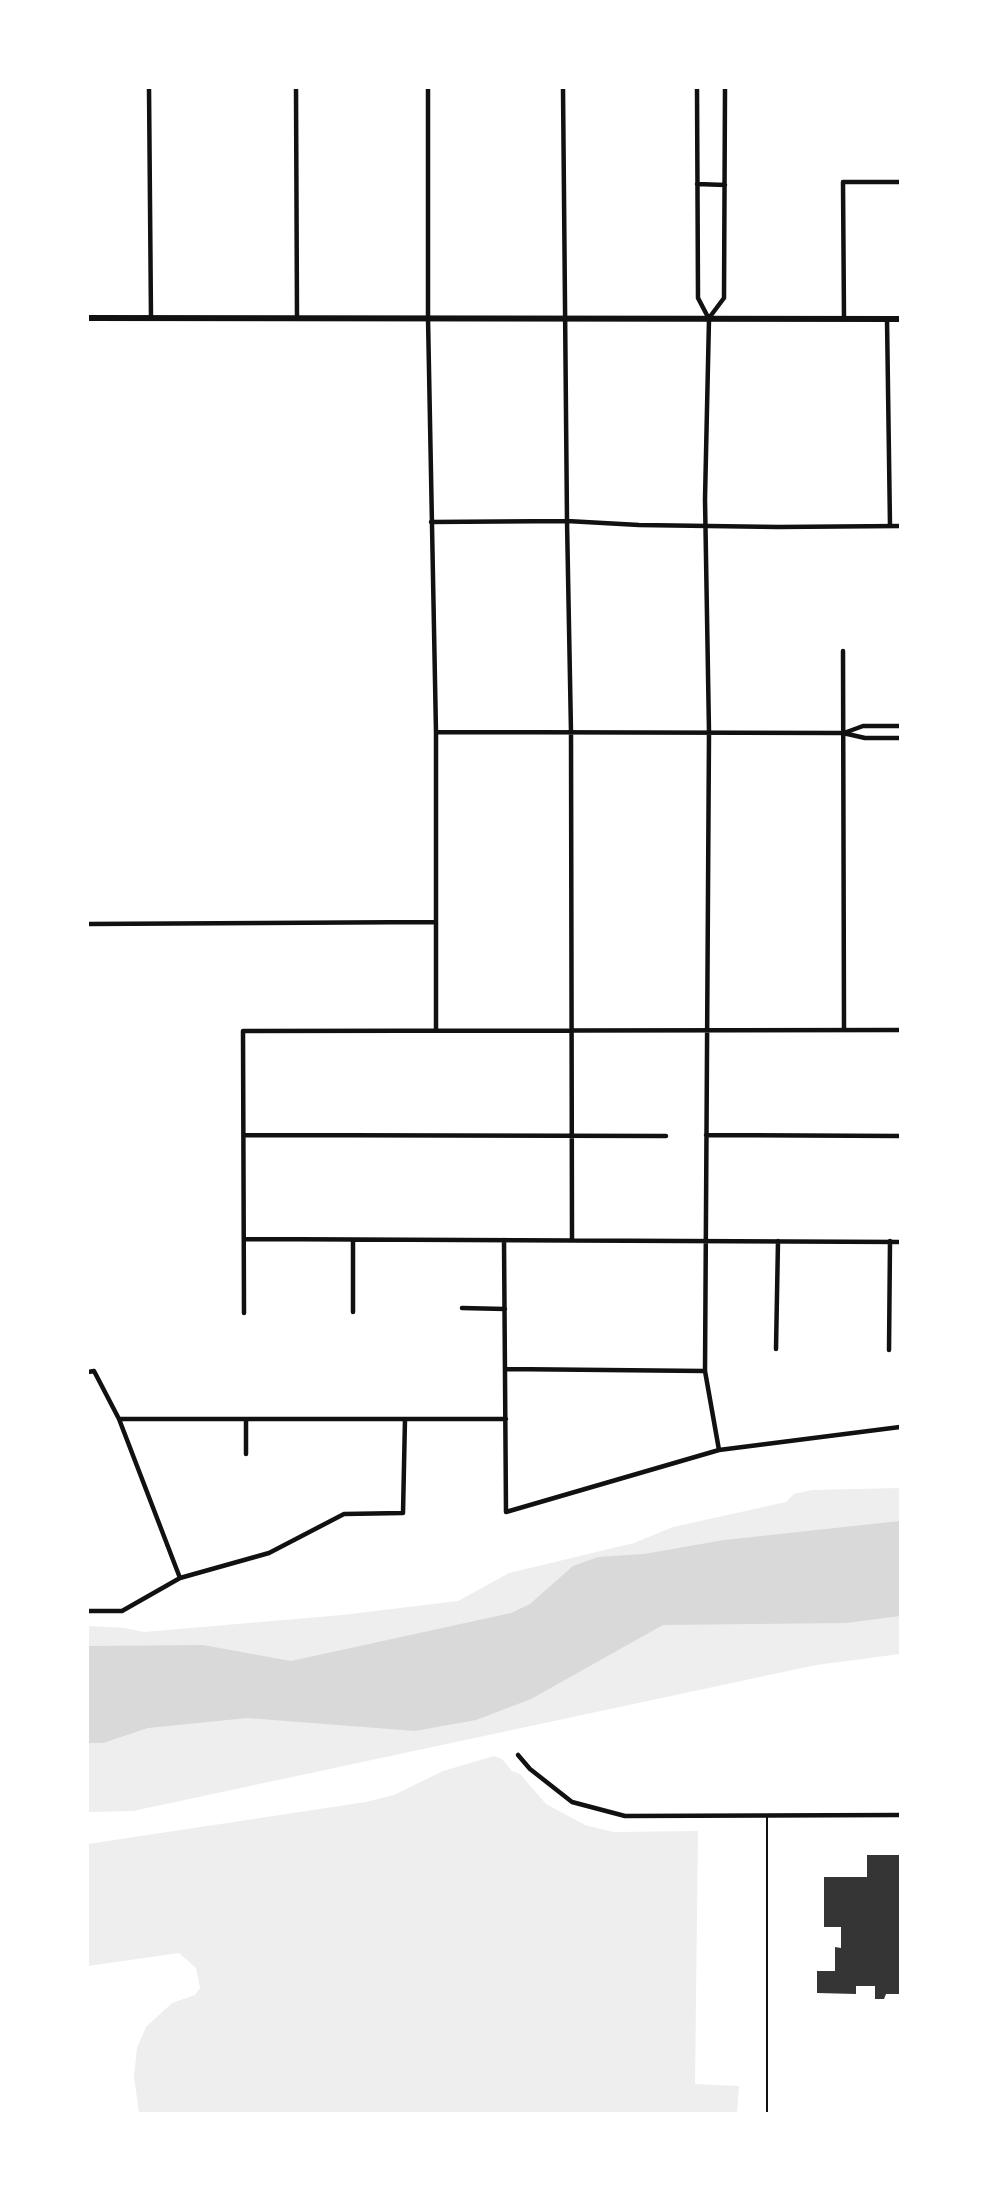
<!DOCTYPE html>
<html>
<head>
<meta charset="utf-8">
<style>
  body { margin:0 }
  #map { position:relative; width:988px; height:2201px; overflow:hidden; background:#fff; font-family:Figtree,sans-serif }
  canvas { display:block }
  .frame { position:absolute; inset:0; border:89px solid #fff; pointer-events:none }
</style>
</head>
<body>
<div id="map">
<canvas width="988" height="2201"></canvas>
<div class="frame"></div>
</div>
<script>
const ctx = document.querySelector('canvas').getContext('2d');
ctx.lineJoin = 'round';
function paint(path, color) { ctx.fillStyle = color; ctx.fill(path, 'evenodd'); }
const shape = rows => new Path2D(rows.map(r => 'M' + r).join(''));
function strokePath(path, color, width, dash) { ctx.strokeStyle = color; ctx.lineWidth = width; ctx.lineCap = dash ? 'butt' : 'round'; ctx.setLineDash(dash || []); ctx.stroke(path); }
const green = shape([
  [900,1488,900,1654,816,1665,133,1811,88,1812,88,1626,125,1628,144,1632,342,1615,458,1601,509,1573,634,1543,673,1527,786,1502,794,1494,812,1490],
  [494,1756,502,1759,512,1771,520,1774,546,1804,585,1825,613,1832,698,1831,695,2084,739,2086,737,2113,139,2113,134,2076,137,2048,146,2027,172,2003,195,1995,200,1988,196,1968,179,1953,88,1966,88,1844,366,1802,394,1795,443,1771]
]);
const water = shape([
  [900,1521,900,1616,846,1623,663,1625,531,1699,476,1720,415,1731,247,1718,148,1728,103,1743,88,1743,88,1646,203,1645,291,1661,511,1613,530,1604,573,1566,598,1557,644,1554,724,1540]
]);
const building = shape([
  [867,1855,900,1855,900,1994,886,1994,884,1999,875,1999,875,1986,856,1986,856,1994,817,1993,817,1971,835,1971,835,1947,841,1948,841,1927,824,1927,824,1877,867,1877]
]);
const service = shape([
  [767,1817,767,2114]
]);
const minor = shape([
  [149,88,151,318],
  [296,88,297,318],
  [428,88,428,318,436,732,436,1030],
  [563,88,567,521,571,732,572,1240],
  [697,88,698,298,709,319,705,499,709,732,705,1371,719,1450],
  [697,184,725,185],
  [709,318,724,298,725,88],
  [844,319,843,182,900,182],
  [887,319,890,526],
  [431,522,567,521,639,525,778,527,900,526],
  [843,651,844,1029],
  [436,732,843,733,865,738,900,738],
  [844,733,863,726,900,726],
  [88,924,434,922],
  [244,1135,666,1136],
  [706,1135,900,1136],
  [245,1239,900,1242],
  [353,1240,353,1312],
  [504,1240,506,1512,719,1450,900,1427],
  [462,1308,505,1309],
  [244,1313,243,1031,900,1030],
  [776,1349,778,1241],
  [889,1350,890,1241],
  [505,1369,705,1371],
  [88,1372,94,1371,119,1419,180,1578],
  [119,1419,506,1419],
  [246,1454,246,1419],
  [88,1611,122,1611,180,1578,269,1553,344,1514,403,1513,405,1419],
  [518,1755,530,1769,572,1802,625,1816,900,1815]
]);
const secondary = shape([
  [88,318,900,319]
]);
paint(green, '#eee');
paint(water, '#d9d9d9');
paint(building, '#353535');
strokePath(service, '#111', 2);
strokePath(minor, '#111', 4.5);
strokePath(secondary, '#111', 6);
</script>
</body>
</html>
